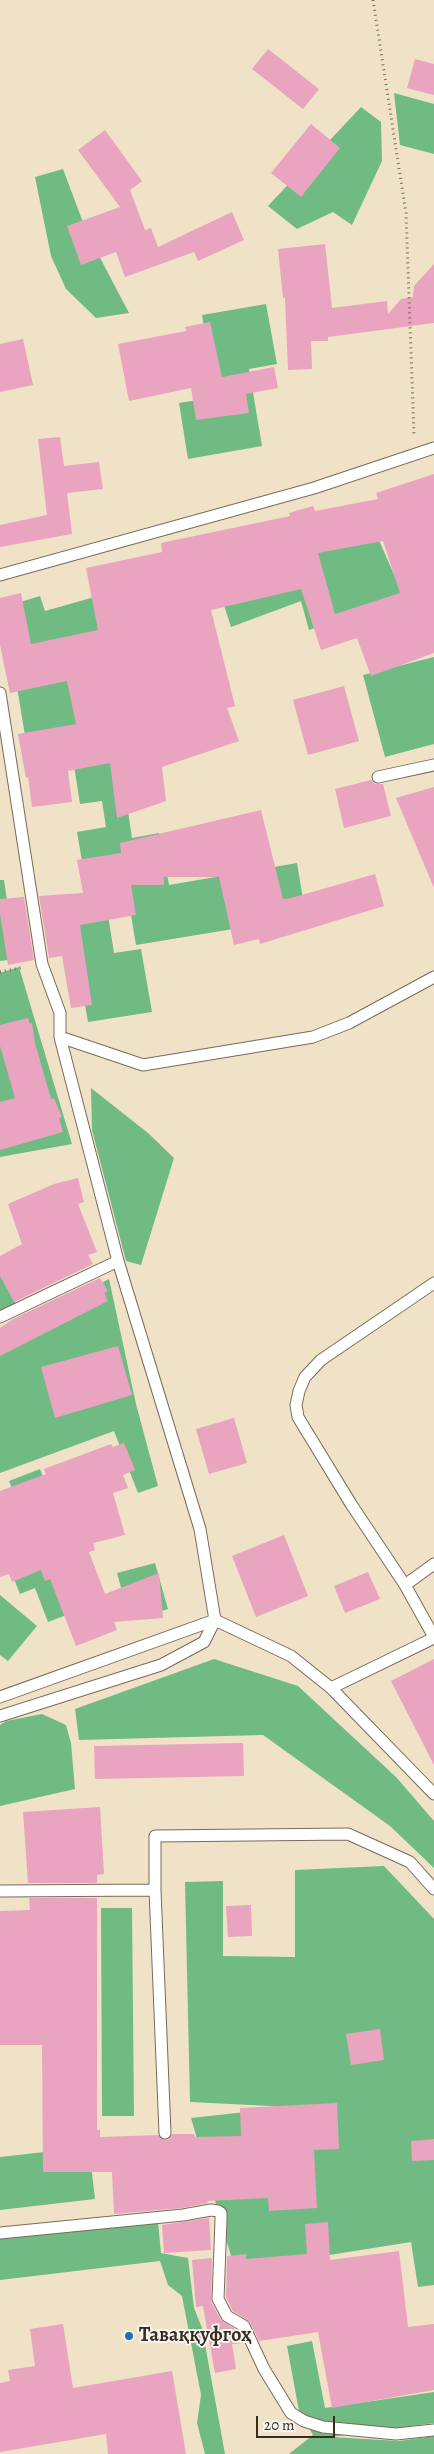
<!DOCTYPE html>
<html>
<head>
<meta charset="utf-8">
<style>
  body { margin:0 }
  #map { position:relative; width:434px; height:2454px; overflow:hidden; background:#f0e2c7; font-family:Alegreya,serif }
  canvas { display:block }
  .scale { position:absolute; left:256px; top:2416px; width:79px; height:22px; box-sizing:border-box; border:2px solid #3b2a1e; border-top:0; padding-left:6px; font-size:15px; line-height:18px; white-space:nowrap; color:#3b2a1e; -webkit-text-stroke:4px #f6f6f2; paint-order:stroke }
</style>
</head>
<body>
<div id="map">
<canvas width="434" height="2454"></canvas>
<div class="scale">20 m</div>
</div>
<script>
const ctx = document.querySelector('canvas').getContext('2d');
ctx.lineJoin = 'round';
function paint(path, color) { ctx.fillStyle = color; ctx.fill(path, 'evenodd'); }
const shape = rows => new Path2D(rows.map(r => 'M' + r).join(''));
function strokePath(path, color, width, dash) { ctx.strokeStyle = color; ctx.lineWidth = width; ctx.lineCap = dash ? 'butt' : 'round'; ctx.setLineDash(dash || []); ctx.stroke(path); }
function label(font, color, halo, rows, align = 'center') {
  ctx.font = font + ' Alegreya,serif'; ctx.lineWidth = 4; ctx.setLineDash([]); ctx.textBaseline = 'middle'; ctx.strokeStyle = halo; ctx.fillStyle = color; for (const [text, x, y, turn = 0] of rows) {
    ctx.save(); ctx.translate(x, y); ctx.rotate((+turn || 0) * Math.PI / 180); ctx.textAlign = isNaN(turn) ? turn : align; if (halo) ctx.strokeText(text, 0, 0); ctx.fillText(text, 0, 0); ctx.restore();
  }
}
const forest = shape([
  [394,93,434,104,434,154,400,145],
  [361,107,381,122,382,161,352,225,333,212,297,229,268,206],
  [63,169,87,233,129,313,96,318,66,289,51,256,35,177],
  [266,304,277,364,249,369,262,446,188,459,179,403,216,397,202,315],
  [370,520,404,597,309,630,301,601,231,627,212,568],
  [105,594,117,635,20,663,4,607,40,596,45,611],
  [434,657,434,744,385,757,363,675],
  [120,669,126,798,132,838,159,833,169,885,297,863,306,917,136,945,124,873,85,879,77,832,106,827,102,801,80,804,72,753,29,760,17,687],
  [0,880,4,880,16,959,0,961],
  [104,890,114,953,141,949,152,1012,88,1022,66,896],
  [19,967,72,1144,0,1157,0,973],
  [91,1088,148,1133,174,1158,141,1265,126,1261,92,1130],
  [0,1274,17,1305,0,1313],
  [109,1279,136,1404,158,1486,138,1493,114,1431,0,1473,0,1336],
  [40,1469,93,1605,48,1622,35,1588,20,1594,0,1544,20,1509,9,1481],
  [155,1563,168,1609,130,1620,117,1573],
  [0,1595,37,1626,8,1661,0,1655],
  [214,1659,298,1686,396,1777,434,1821,434,1868,390,1826,263,1735,79,1740,75,1709],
  [42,1714,66,1725,71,1743,75,1789,0,1806,0,1725,6,1721],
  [384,1866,434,1919,434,2285,418,2287,411,2242,235,2270,191,2118,291,2107,190,2102,185,1882,223,1881,223,1956,295,1957,295,1870],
  [101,1908,132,1908,134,2116,102,2116],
  [89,2147,95,2199,0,2210,0,2157],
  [158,2222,161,2253,188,2258,194,2308,202,2328,225,2454,205,2454,197,2423,201,2395,182,2296,168,2285,160,2261,0,2280,0,2238],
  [312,2341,325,2408,434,2392,434,2423,331,2437,399,2441,434,2436,434,2454,289,2454,313,2435,299,2411,287,2346]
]);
const building = shape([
  [268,49,319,89,303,109,252,69],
  [415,59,434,64,434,95,407,88],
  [311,124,340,148,301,197,271,173],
  [105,130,142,181,130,190,145,230,151,228,158,247,232,212,244,240,198,261,194,252,125,277,116,252,81,265,67,226,120,207,78,150],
  [325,244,332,308,387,301,388,314,401,299,413,297,414,286,434,264,434,323,328,337,328,341,311,341,312,369,288,370,285,298,283,298,278,249],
  [210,322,222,377,274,367,278,388,246,394,249,413,196,420,191,388,129,401,118,344,186,331,185,327],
  [23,339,33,385,0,392,0,344],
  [60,437,64,466,99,462,103,489,67,493,72,534,0,547,0,525,47,515,38,439],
  [434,474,434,653,371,676,357,638,321,650,301,589,211,610,235,706,227,708,239,741,162,767,166,801,117,818,110,763,68,771,72,802,32,807,28,777,26,778,18,734,76,724,67,681,10,693,0,645,0,598,21,593,31,644,98,630,86,568,162,552,161,543,290,516,289,513,313,506,315,511,378,499,376,493],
  [383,541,400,593,335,614,318,553],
  [344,686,359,741,308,755,293,700],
  [371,780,375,784,383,784,391,816,344,828,335,789],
  [434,787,434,888,396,798],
  [261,810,283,899,291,898,375,874,384,906,260,944,259,939,234,945,219,877,164,877,164,885,131,885,136,915,80,925,92,1005,71,1008,62,956,49,958,39,896,83,893,77,860,121,853,120,843],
  [24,897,34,960,8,965,0,914,0,899],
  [28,1018,30,1024,32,1023,35,1043,51,1099,54,1098,62,1117,59,1118,63,1132,0,1150,0,1102,15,1098,0,1046,0,1025],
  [78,1178,84,1202,78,1204,97,1252,88,1255,93,1264,14,1302,0,1276,0,1256,22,1244,8,1204,54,1184],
  [100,1278,108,1291,104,1293,108,1301,0,1356,0,1328,13,1319],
  [118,1346,132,1395,55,1418,41,1367],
  [234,1418,247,1463,209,1474,196,1429],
  [124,1443,135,1470,123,1475,128,1488,113,1493,125,1535,93,1543,95,1550,89,1552,105,1594,159,1573,163,1618,114,1622,117,1630,76,1646,50,1579,45,1581,41,1570,12,1582,9,1574,0,1577,0,1491,46,1474,44,1469,111,1444,113,1447],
  [284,1535,308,1596,256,1617,232,1556],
  [368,1572,380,1599,345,1613,334,1586],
  [434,1659,434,1765,391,1681],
  [243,1743,244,1776,95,1779,94,1746],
  [100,1807,104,1874,97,1875,97,1883,28,1883,23,1812],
  [29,1898,97,1898,97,2130,100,2130,100,2137,158,2135,165,2140,169,2139,172,2134,194,2134,195,2137,241,2136,240,2108,337,2103,339,2149,314,2150,317,2208,269,2211,268,2198,207,2201,208,2203,182,2208,114,2214,112,2172,43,2172,42,2045,0,2045,0,1911,30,1910],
  [251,1905,252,1936,228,1937,226,1906],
  [380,2029,384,2060,351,2065,346,2034],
  [434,2139,434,2160,412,2161,411,2141],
  [209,2218,211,2250,164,2253,162,2225],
  [328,2222,330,2260,399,2251,408,2327,434,2324,434,2390,332,2408,318,2332,259,2341,250,2322,233,2311,226,2297,227,2256,246,2254,246,2259,307,2254,305,2224],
  [212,2258,211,2302,221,2320,238,2331,244,2343,232,2344,236,2369,215,2373,203,2306,196,2307,192,2260],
  [63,2324,73,2388,172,2371,186,2454,108,2454,106,2434,0,2452,0,2383,10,2381,8,2370,35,2366,30,2329]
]);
const path = shape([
  [373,0,406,213,414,435],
  [0,972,24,967]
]);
const lane = shape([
  [0,575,314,488,434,448],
  [0,693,42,964,60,1013,60,1037],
  [378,777,434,765],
  [118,1261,60,1037,143,1065,313,1037,349,1023,434,977],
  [434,1283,321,1360,305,1377,299,1391,296,1405,298,1417,304,1427,351,1504,405,1585,434,1637],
  [0,1317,118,1261,200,1529,215,1620,0,1697],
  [405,1585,434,1564],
  [331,1688,434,1638],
  [0,1716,161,1665,204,1642,215,1620,291,1656,331,1688,434,1794],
  [0,1891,155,1890],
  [165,2133,155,1890,155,1836,348,1834,410,1862,434,1889],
  [0,2233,183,2215,211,2210,218,2211,221,2213,221,2220,218,2299,227,2316,244,2326,264,2369,291,2413,304,2421,323,2427,396,2434,434,2430]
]);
const markers = [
  [129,2336,5,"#1f6fb2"]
];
const poiNames = [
  ["Таваққуфгоҳ",139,2336]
];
paint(forest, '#70bb83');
paint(building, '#e9a4bf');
strokePath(lane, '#7a6a59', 13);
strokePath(path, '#7a6a59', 3, [1, 4]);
strokePath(lane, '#fff', 11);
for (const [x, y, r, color] of markers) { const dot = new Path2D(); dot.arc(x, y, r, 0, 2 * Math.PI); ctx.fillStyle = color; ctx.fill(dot); strokePath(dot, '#f6f6f2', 2); }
label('bold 20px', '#3b2a1e', '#f6f6f2', poiNames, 'left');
</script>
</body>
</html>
